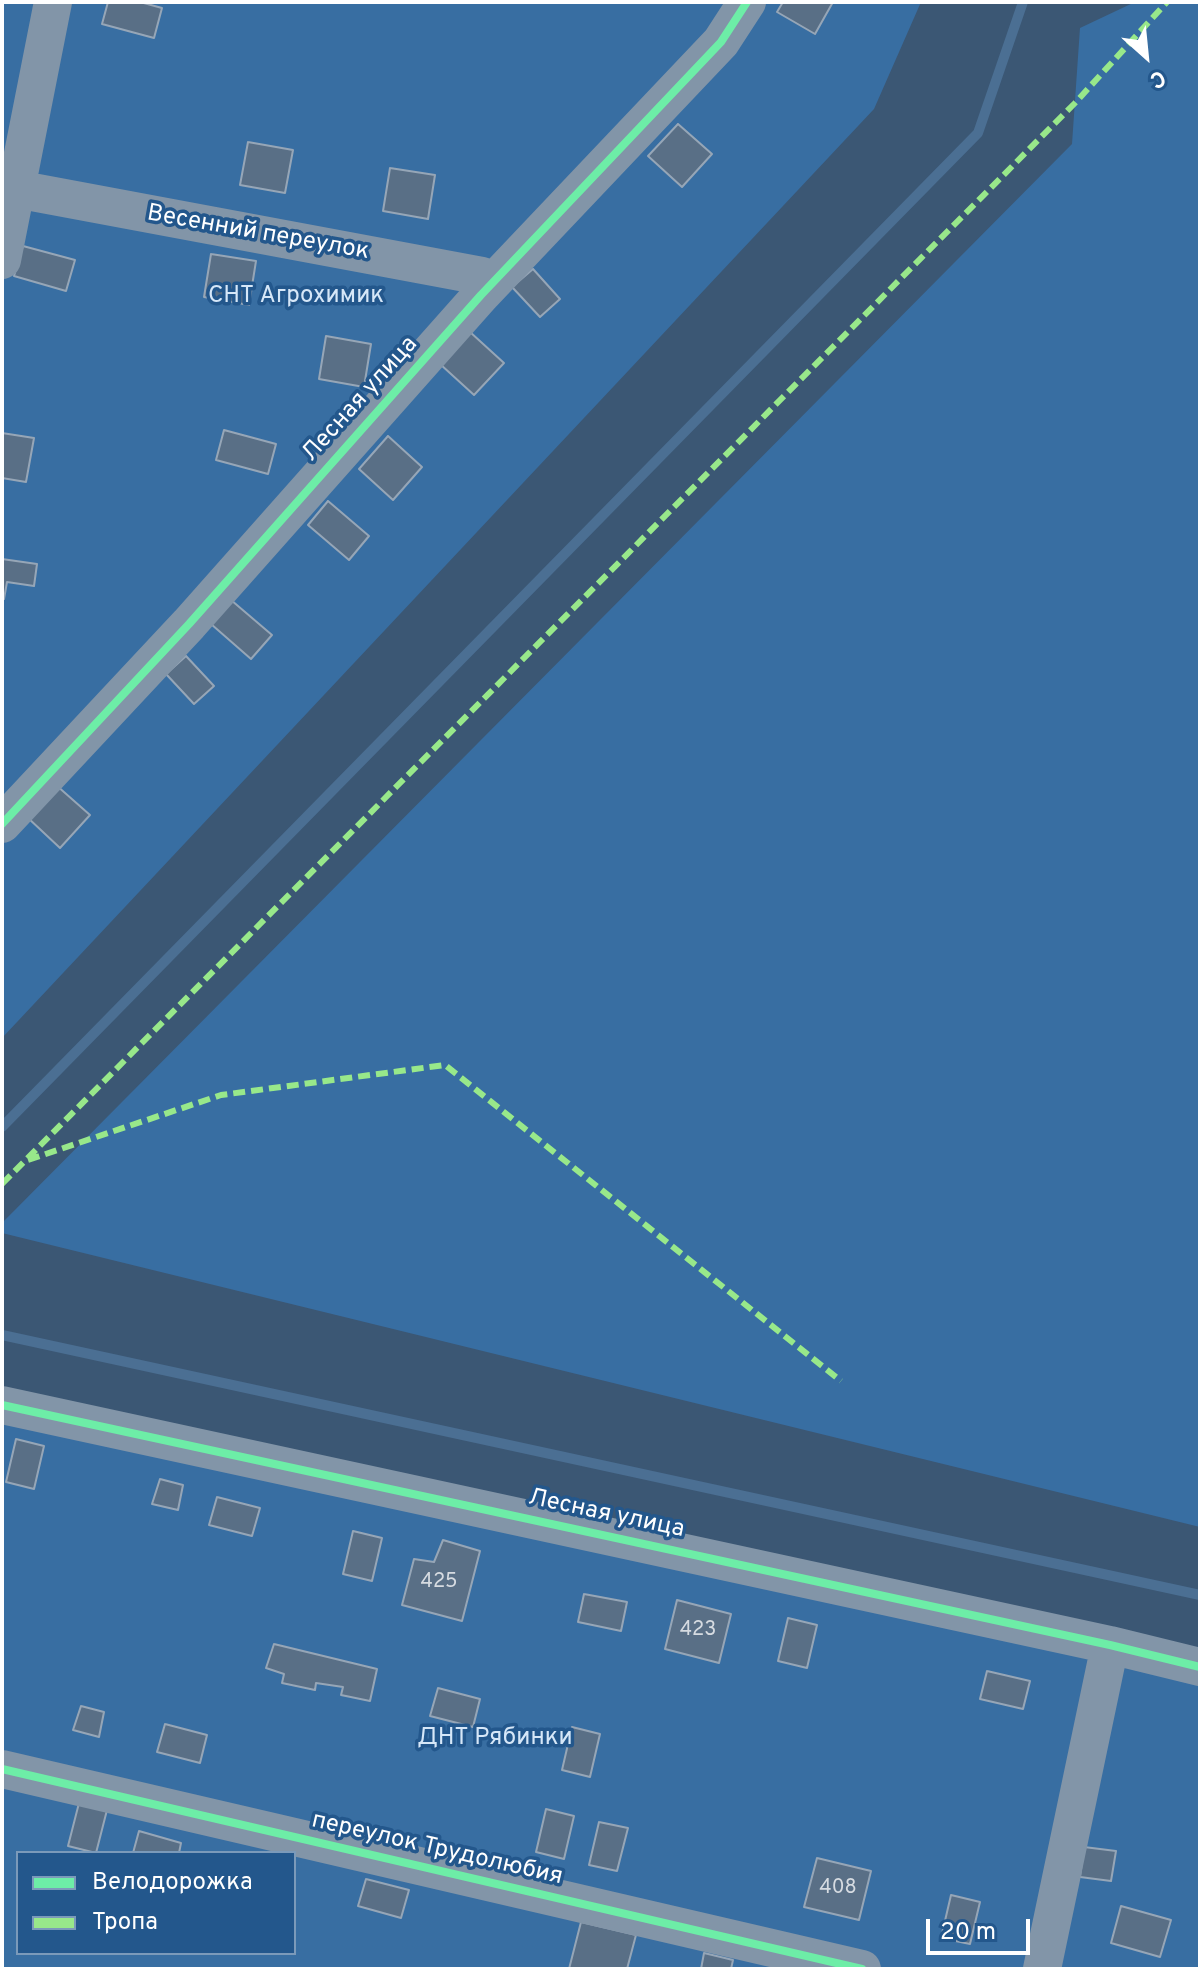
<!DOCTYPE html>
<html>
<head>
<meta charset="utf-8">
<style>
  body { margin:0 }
  #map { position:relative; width:1202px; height:1971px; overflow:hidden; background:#3b5774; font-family:Overpass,sans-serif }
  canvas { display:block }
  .frame { position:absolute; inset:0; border:4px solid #fff; pointer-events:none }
  .legend { position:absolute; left:16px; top:1851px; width:280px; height:104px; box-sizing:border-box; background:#23578c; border:2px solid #7b9aba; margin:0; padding:10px 14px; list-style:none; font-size:24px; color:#fff }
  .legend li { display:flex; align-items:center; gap:16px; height:40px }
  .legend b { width:40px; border:2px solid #7b9aba }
  .north { position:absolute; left:1106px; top:16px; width:80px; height:80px; -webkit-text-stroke:6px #23578c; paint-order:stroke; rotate:153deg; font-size:22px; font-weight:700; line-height:32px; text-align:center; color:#fff }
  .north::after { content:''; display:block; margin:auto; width:28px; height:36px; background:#fff; clip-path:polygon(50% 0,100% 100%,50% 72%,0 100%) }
  .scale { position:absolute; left:926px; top:1919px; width:104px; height:36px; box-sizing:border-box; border:4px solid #fff; border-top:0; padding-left:10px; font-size:24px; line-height:28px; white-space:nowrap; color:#fff; -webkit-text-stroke:6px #23578c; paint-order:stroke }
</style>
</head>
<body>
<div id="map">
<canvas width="1202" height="1971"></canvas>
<div class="frame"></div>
<ul class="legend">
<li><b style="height:10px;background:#6deda7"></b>Велодорожка</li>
<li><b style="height:10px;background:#98e88a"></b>Тропа</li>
</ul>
<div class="north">С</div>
<div class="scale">20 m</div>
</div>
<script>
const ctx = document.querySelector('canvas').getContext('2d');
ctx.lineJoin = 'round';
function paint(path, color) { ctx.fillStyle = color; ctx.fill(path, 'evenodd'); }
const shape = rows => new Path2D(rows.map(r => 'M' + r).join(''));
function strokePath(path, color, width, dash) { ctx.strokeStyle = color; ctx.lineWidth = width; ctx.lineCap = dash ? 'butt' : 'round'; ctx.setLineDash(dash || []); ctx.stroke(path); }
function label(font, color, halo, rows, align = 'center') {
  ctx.font = font + ' Overpass,sans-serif'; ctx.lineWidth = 7; ctx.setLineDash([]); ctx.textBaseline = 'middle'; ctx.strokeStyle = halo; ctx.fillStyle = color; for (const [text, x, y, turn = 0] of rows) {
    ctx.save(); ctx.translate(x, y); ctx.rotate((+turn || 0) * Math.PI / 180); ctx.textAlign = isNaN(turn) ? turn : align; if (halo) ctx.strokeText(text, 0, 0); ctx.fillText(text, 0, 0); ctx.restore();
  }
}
const green = shape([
  [2,2,921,2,874,109,2,1038],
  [1135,2,1200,2,1200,1527,2,1233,2,1223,1072,144,1080,28],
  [2,1395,1200,1655,1200,1969,2,1969],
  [18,1853,294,1853,294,1953,18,1953]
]);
const stream = shape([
  [2,1127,978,133,1023,2],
  [2,1335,1200,1595]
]);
const building = shape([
  [108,2,140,2,162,8,154,38,102,24,108,2],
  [783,2,833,2,815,34,777,12,783,2],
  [678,124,712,154,682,187,648,156,678,124],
  [248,142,293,150,285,193,240,185,248,142],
  [390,168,435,175,428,219,383,211,390,168],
  [23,246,75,260,66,291,14,276,23,246],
  [211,254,256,261,249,305,204,297,211,254],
  [533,269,560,299,540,317,512,287,533,269],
  [470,332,504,363,474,395,440,364,470,332],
  [326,336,371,344,364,387,319,379,326,336],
  [224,430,276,444,268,474,216,460,224,430],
  [2,433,34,438,26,482,2,478,2,433],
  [388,436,422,467,393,500,359,469,388,436],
  [328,501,369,536,349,560,308,525,328,501],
  [2,559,37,564,34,586,7,582,4,599,2,598,2,559],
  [231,600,272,635,251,659,211,624,231,600],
  [186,656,214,686,194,704,166,674,186,656],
  [56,785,90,815,60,848,27,817,56,785],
  [16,1439,44,1446,34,1489,6,1482,16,1439],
  [160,1479,183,1485,178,1510,152,1504,160,1479],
  [217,1497,260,1508,252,1536,209,1525,217,1497],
  [353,1531,382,1538,372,1581,343,1574,353,1531],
  [443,1540,480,1551,462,1621,402,1605,414,1559,434,1562,443,1540],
  [584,1594,627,1602,621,1631,578,1622,584,1594],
  [677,1600,731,1614,719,1663,665,1649,677,1600],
  [788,1618,817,1625,807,1668,778,1661,788,1618],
  [274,1644,377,1669,370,1701,341,1695,343,1687,316,1683,315,1690,282,1683,284,1674,266,1668,274,1644],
  [987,1671,1030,1681,1023,1709,980,1699,987,1671],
  [438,1688,480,1699,473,1727,430,1716,438,1688],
  [81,1706,104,1712,99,1737,73,1730,81,1706],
  [165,1724,207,1735,200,1763,157,1752,165,1724],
  [572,1727,600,1734,590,1777,562,1770,572,1727],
  [79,1803,107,1810,96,1853,68,1846,79,1803],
  [546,1809,574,1816,564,1859,536,1852,546,1809],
  [599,1822,628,1828,617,1871,589,1865,599,1822],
  [139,1831,181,1843,179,1853,133,1853,139,1831],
  [1084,1847,1116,1851,1111,1881,1080,1877,1084,1847],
  [817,1858,871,1871,859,1920,804,1907,817,1858],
  [366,1879,409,1890,401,1918,358,1906,366,1879],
  [951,1895,980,1902,970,1944,941,1938,951,1895],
  [1121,1906,1171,1920,1160,1957,1111,1943,1121,1906],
  [581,1922,636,1935,627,1969,569,1969,581,1922],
  [704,1953,733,1960,731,1969,701,1969,704,1953]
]);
const minor = shape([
  [16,189,482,276,481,295],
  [2,260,53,2],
  [2,824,189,624,481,295,721,42,747,2],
  [2,1405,1110,1645,1200,1667],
  [2,1769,862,1969],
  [1042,1969,1110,1645]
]);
const quiet = shape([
  [28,1160,221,1095,445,1065,841,1381],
  [2,1184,1075,103,1167,2]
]);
const cycleway = shape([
  [2,824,189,624,481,295,721,42,747,2],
  [2,1405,1110,1645,1200,1667],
  [2,1769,862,1969]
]);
const numberNames = [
  ["425",439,1583],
  ["423",698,1631],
  ["408",838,1889]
];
const streetNames = [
  ["Весенний переулок",258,234,10],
  ["Лесная улица",361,400,-48],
  ["Лесная улица",606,1515,12],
  ["переулок Трудолюбия",437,1850,13]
];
const parkNames = [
  ["СНТ Агрохимик",296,297],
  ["ДНТ Рябинки",495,1739]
];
paint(green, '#386ea2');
strokePath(stream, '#4b6f93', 10);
paint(building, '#596f86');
strokePath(building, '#96a6b7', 2);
strokePath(minor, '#8295a8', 38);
strokePath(quiet, '#98e88a', 6, [12, 6]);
strokePath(cycleway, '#6deda7', 8);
label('20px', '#d6dbe1', null, numberNames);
label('24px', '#fff', '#23578c', streetNames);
label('24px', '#d6e7f8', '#23578c', parkNames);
</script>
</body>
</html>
